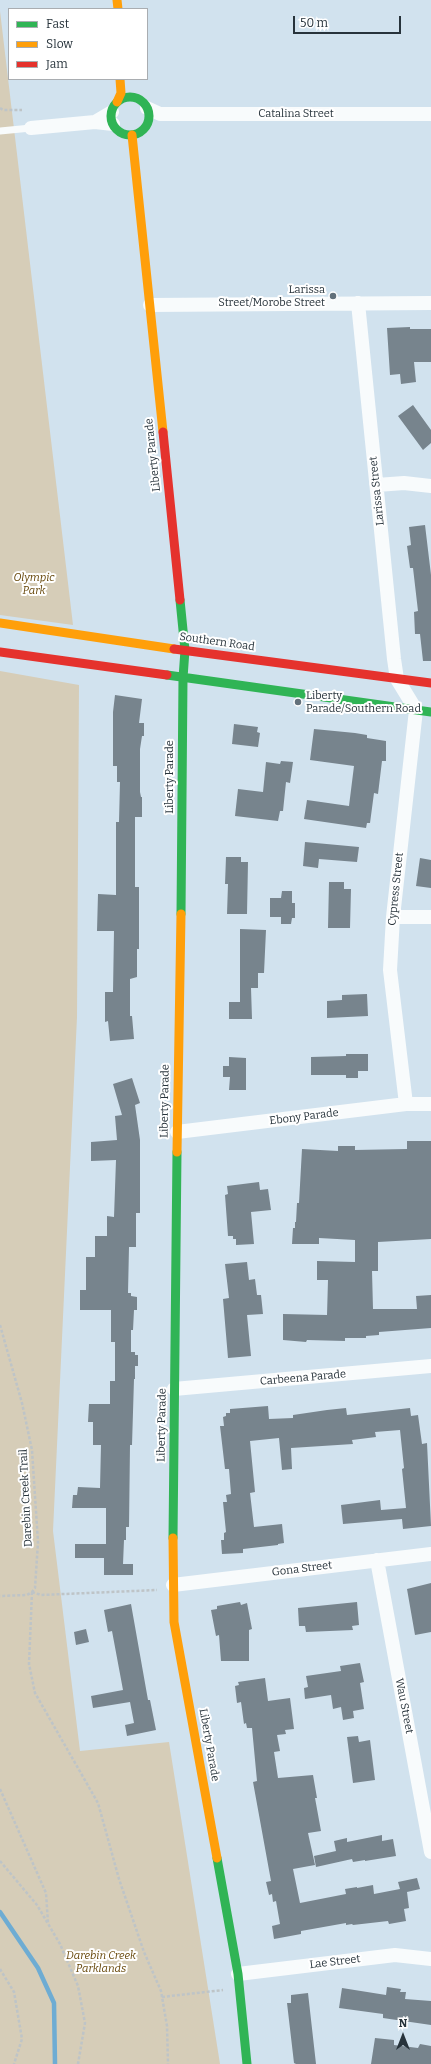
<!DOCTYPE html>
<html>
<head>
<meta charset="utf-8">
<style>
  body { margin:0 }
  #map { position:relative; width:431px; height:2064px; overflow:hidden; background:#d1e2ee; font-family:Bitter,serif }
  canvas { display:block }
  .legend { position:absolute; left:8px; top:8px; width:140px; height:72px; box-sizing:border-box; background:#fff; border:1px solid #a9adb1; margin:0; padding:5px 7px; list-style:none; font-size:12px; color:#27333b }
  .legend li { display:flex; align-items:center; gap:8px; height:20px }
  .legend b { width:20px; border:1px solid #a9adb1 }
  .north { position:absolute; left:383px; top:2016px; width:40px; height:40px; -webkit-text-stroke:3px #fff; paint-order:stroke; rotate:0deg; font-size:11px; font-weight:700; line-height:16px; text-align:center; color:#27333b }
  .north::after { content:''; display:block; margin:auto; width:14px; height:18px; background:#27333b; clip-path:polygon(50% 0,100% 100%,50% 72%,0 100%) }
  .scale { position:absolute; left:293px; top:16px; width:108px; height:18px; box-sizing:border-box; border:2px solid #27333b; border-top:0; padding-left:5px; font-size:12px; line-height:14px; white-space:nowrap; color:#27333b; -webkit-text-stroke:3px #fff; paint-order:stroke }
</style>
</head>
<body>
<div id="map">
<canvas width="431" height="2064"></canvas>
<ul class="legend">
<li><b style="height:5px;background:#30b455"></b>Fast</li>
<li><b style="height:5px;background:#ff9f0a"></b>Slow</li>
<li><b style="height:5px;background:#e5322d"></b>Jam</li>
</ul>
<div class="north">N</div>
<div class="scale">50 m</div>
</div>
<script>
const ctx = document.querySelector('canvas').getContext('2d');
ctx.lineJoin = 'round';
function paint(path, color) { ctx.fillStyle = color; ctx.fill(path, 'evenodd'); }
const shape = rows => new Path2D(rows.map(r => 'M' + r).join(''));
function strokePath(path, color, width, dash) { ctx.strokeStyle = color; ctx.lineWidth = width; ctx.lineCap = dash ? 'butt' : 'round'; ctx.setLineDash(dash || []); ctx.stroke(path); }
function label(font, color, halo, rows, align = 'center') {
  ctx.font = font + ' Bitter,serif'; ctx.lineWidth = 4; ctx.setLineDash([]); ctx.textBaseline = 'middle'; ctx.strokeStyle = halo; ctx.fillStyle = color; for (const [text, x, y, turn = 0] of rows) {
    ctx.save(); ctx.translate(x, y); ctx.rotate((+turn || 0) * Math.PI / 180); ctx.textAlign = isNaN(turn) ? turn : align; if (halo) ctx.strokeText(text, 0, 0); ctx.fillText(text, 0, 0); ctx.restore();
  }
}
const green = shape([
  [0,11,73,625,0,615],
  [0,671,79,685,77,1017,53,1531,80,1751,169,1742,220,2064,0,2064]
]);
const stream = shape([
  [0,1912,38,1968,54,2003,55,2064]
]);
const building = shape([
  [410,327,410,329,431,329,431,362,414,362,416,382,401,384,400,374,390,375,387,328],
  [413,405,431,430,431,443,423,450,398,416],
  [425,525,431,575,431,661,423,661,420,634,415,634,414,612,418,611,413,568,410,568,407,546,411,545,409,527],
  [115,695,142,699,139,723,144,723,144,736,142,736,140,749,140,792,141,797,142,797,142,817,135,817,135,887,139,887,139,949,137,949,137,977,130,979,130,1016,132,1016,134,1039,110,1041,108,1021,105,1022,105,992,113,992,114,931,97,931,98,894,116,895,116,822,119,822,120,782,117,782,117,766,113,766,113,712],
  [234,724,258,727,257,732,260,733,258,747,232,744],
  [314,729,355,733,367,735,367,738,386,741,386,761,382,761,378,794,374,793,370,823,367,823,366,828,304,819,307,800,349,806,354,766,310,760],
  [281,761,293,762,290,783,286,782,283,811,280,811,278,821,235,816,238,789,263,792,266,762,280,764],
  [305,842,359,847,357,862,319,859,318,868,303,866],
  [226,857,241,857,241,862,248,862,247,914,227,914,228,884,225,884],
  [420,858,431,860,431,888,416,886],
  [329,882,344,882,344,889,351,889,350,928,328,928],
  [282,891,292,891,292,903,295,903,295,918,292,918,291,924,281,924,281,917,270,917,270,898,281,898],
  [240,929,266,930,264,973,258,973,258,988,251,988,252,1019,229,1019,229,1002,240,1002],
  [367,994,368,1016,327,1018,327,1001,342,1000,342,995],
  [346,1054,368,1054,368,1071,358,1071,358,1078,346,1078,346,1075,311,1075,311,1057,346,1056],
  [229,1057,246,1058,246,1090,229,1090,230,1077,223,1077,223,1066,229,1066],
  [132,1078,140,1103,135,1105,140,1140,140,1213,136,1213,136,1247,129,1247,128,1293,131,1293,131,1296,137,1297,137,1310,134,1310,133,1330,131,1330,131,1352,135,1352,135,1355,138,1355,138,1366,135,1366,135,1379,134,1379,132,1445,130,1445,129,1527,126,1527,126,1540,124,1540,123,1564,133,1564,133,1575,104,1575,104,1558,75,1558,75,1544,106,1544,106,1508,72,1508,73,1495,77,1495,78,1487,100,1488,101,1445,93,1445,93,1422,88,1422,89,1404,110,1404,110,1381,115,1381,115,1342,111,1342,111,1310,80,1310,80,1290,86,1290,86,1257,95,1257,95,1236,107,1236,107,1216,114,1217,116,1160,91,1161,91,1142,117,1140,115,1116,122,1115,113,1084],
  [407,1141,431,1141,431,1239,378,1242,378,1271,372,1271,373,1309,417,1309,416,1296,431,1295,431,1328,379,1332,379,1335,366,1336,366,1338,345,1338,345,1341,307,1340,306,1342,283,1340,283,1314,327,1315,328,1280,317,1280,317,1261,355,1262,355,1240,319,1238,319,1244,292,1244,293,1228,295,1228,295,1222,296,1222,297,1203,299,1203,302,1149,338,1151,338,1146,355,1146,355,1150,407,1149],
  [259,1182,260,1190,268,1189,271,1210,251,1212,254,1244,236,1245,236,1239,233,1239,233,1236,228,1236,225,1195,228,1194,227,1186],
  [247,1262,249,1280,255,1279,257,1295,261,1295,263,1314,247,1315,251,1356,228,1358,223,1299,229,1298,225,1264],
  [268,1406,269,1419,293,1418,293,1415,327,1410,346,1408,347,1415,410,1408,411,1416,418,1415,422,1444,427,1443,431,1526,403,1529,402,1519,343,1524,341,1505,380,1500,381,1510,406,1508,402,1469,404,1468,400,1430,375,1432,376,1437,352,1440,353,1444,291,1448,292,1469,282,1470,279,1438,250,1441,255,1492,250,1493,254,1527,282,1524,284,1543,278,1544,278,1545,243,1549,243,1553,222,1554,221,1540,224,1540,224,1533,226,1532,223,1502,227,1502,226,1495,231,1494,229,1469,225,1469,220,1426,224,1426,223,1417,226,1416,226,1413,230,1413,230,1409],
  [431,1583,431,1632,415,1635,407,1589],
  [240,1602,241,1605,247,1603,252,1629,249,1630,249,1661,221,1661,219,1635,216,1636,211,1610,217,1609,217,1606],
  [357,1602,359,1625,352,1626,353,1630,306,1632,305,1626,299,1626,298,1608],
  [131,1604,148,1700,150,1700,156,1730,127,1736,125,1725,134,1723,130,1702,93,1708,91,1696,123,1690,112,1631,108,1632,104,1610],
  [86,1629,89,1642,76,1645,74,1632],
  [360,1663,364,1682,360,1683,364,1709,353,1711,354,1718,343,1720,341,1707,333,1709,331,1695,305,1699,304,1688,308,1687,306,1676,341,1671,340,1666],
  [265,1678,268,1701,290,1698,294,1729,285,1730,286,1734,277,1735,280,1751,274,1752,278,1778,313,1775,317,1798,315,1798,321,1831,308,1833,315,1865,293,1869,300,1903,346,1894,345,1889,357,1887,357,1888,373,1885,374,1894,400,1889,398,1882,417,1878,420,1889,407,1892,409,1908,404,1909,406,1921,389,1924,388,1921,353,1925,352,1924,346,1925,346,1923,301,1931,301,1934,274,1939,272,1926,280,1924,276,1901,273,1902,272,1894,269,1895,266,1882,271,1881,253,1782,257,1781,252,1728,247,1728,246,1723,244,1724,241,1702,237,1703,235,1686,239,1685,238,1682],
  [358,1736,359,1742,370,1740,375,1780,353,1783,347,1737],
  [382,1835,382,1841,393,1839,396,1856,365,1861,365,1860,353,1862,352,1859,316,1867,314,1856,336,1851,334,1841,347,1838,347,1842],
  [387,1987,401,1989,400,1992,406,1992,405,1999,431,2001,431,2025,383,2018,383,2014,339,2008,342,1988,386,1995],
  [308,1993,316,2064,296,2064,294,2063,287,2003,291,2003,291,1995],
  [375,2038,394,2040,394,2045,418,2048,420,2044,431,2046,431,2064,371,2064]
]);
const path = shape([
  [0,108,3,110,22,110],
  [0,1325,22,1403,32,1450,38,1542,35,1588,32,1592,27,1595,0,1596],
  [32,1592,29,1664,35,1693,98,1803,119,1879,144,1952,161,1991,167,2026,168,2064],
  [32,1592,41,1595,157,1590],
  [0,1789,46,1893,48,1923],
  [0,1861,37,1905,60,1944,78,1986,85,2023,78,2064],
  [0,1969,14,1992,22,2039,14,2064],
  [162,1997,223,1990]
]);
const lane = shape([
  [0,131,31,128]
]);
const street = shape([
  [147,108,160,114,431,114],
  [95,122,112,112],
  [31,128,95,122,113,124],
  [358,303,394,659,397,679,416,710,393,917,390,970,406,1104],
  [150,305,431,303],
  [377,485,404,483,431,486],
  [393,917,431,917],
  [177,1132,406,1104,431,1104],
  [174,1389,431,1366],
  [377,1560,431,1852],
  [173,1585,431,1554],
  [238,1974,395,1955,431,1959]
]);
const fast = shape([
  '111 116a19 19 0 1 1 38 0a19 19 0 1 1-38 0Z',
  [180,600,185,650,183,678,181,914],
  [167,675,431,712],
  [173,1538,177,1152],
  [217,1858,238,1974,247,2064]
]);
const slow = shape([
  [117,0,118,9],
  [117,102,121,93,120,79],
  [132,135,163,432],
  [0,623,174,649],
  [177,1152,181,914],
  [173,1538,174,1622,217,1858]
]);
const jam = shape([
  [163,432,180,600],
  [174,649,431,683],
  [0,652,167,675]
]);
const markers = [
  [333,296,4,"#62707a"],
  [298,702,4,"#62707a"]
];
const streetNames = [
  ["Catalina Street",296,114],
  ["Liberty Parade",153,455,-96],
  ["Larissa Street",377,491,-96],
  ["Southern Road",217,642,8],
  ["Liberty Parade",170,777,-90],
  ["Cypress Street",396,889,-84],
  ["Liberty Parade",165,1101,-89],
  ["Ebony Parade",304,1117,-7],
  ["Carbeena Parade",303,1378,-5],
  ["Liberty Parade",162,1425,-89],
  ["Darebin Creek Trail",26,1498,-93],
  ["Gona Street",302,1569,-7],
  ["Wau Street",404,1706,79],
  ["Liberty Parade",209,1745,80],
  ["Lae Street",335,1962,-7]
];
const poiNames = [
  ["Larissa",325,290],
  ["Street/Morobe Street",325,303],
  ["Liberty",306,696,"left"],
  ["Parade/Southern Road",306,709,"left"]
];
const parkNames = [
  ["Olympic",34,578],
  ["Park",34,591],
  ["Darebin Creek",101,1956],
  ["Parklands",101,1969]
];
paint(green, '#d6cdb8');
strokePath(stream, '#6eacd3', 4.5);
paint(building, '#77848d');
strokePath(path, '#bec4c7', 2.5, [3, 2]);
strokePath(lane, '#f8fbfc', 7);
strokePath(street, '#f8fbfc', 14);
strokePath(fast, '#30b455', 9);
strokePath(slow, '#ff9f0a', 9);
strokePath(jam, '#e5322d', 9);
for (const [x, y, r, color] of markers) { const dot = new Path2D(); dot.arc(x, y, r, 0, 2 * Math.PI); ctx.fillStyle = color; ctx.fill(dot); strokePath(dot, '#fff', 1.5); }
label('11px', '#27333b', '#fff', streetNames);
label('11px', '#27333b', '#fff', poiNames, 'right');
label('italic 11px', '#674709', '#fff', parkNames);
</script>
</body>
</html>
